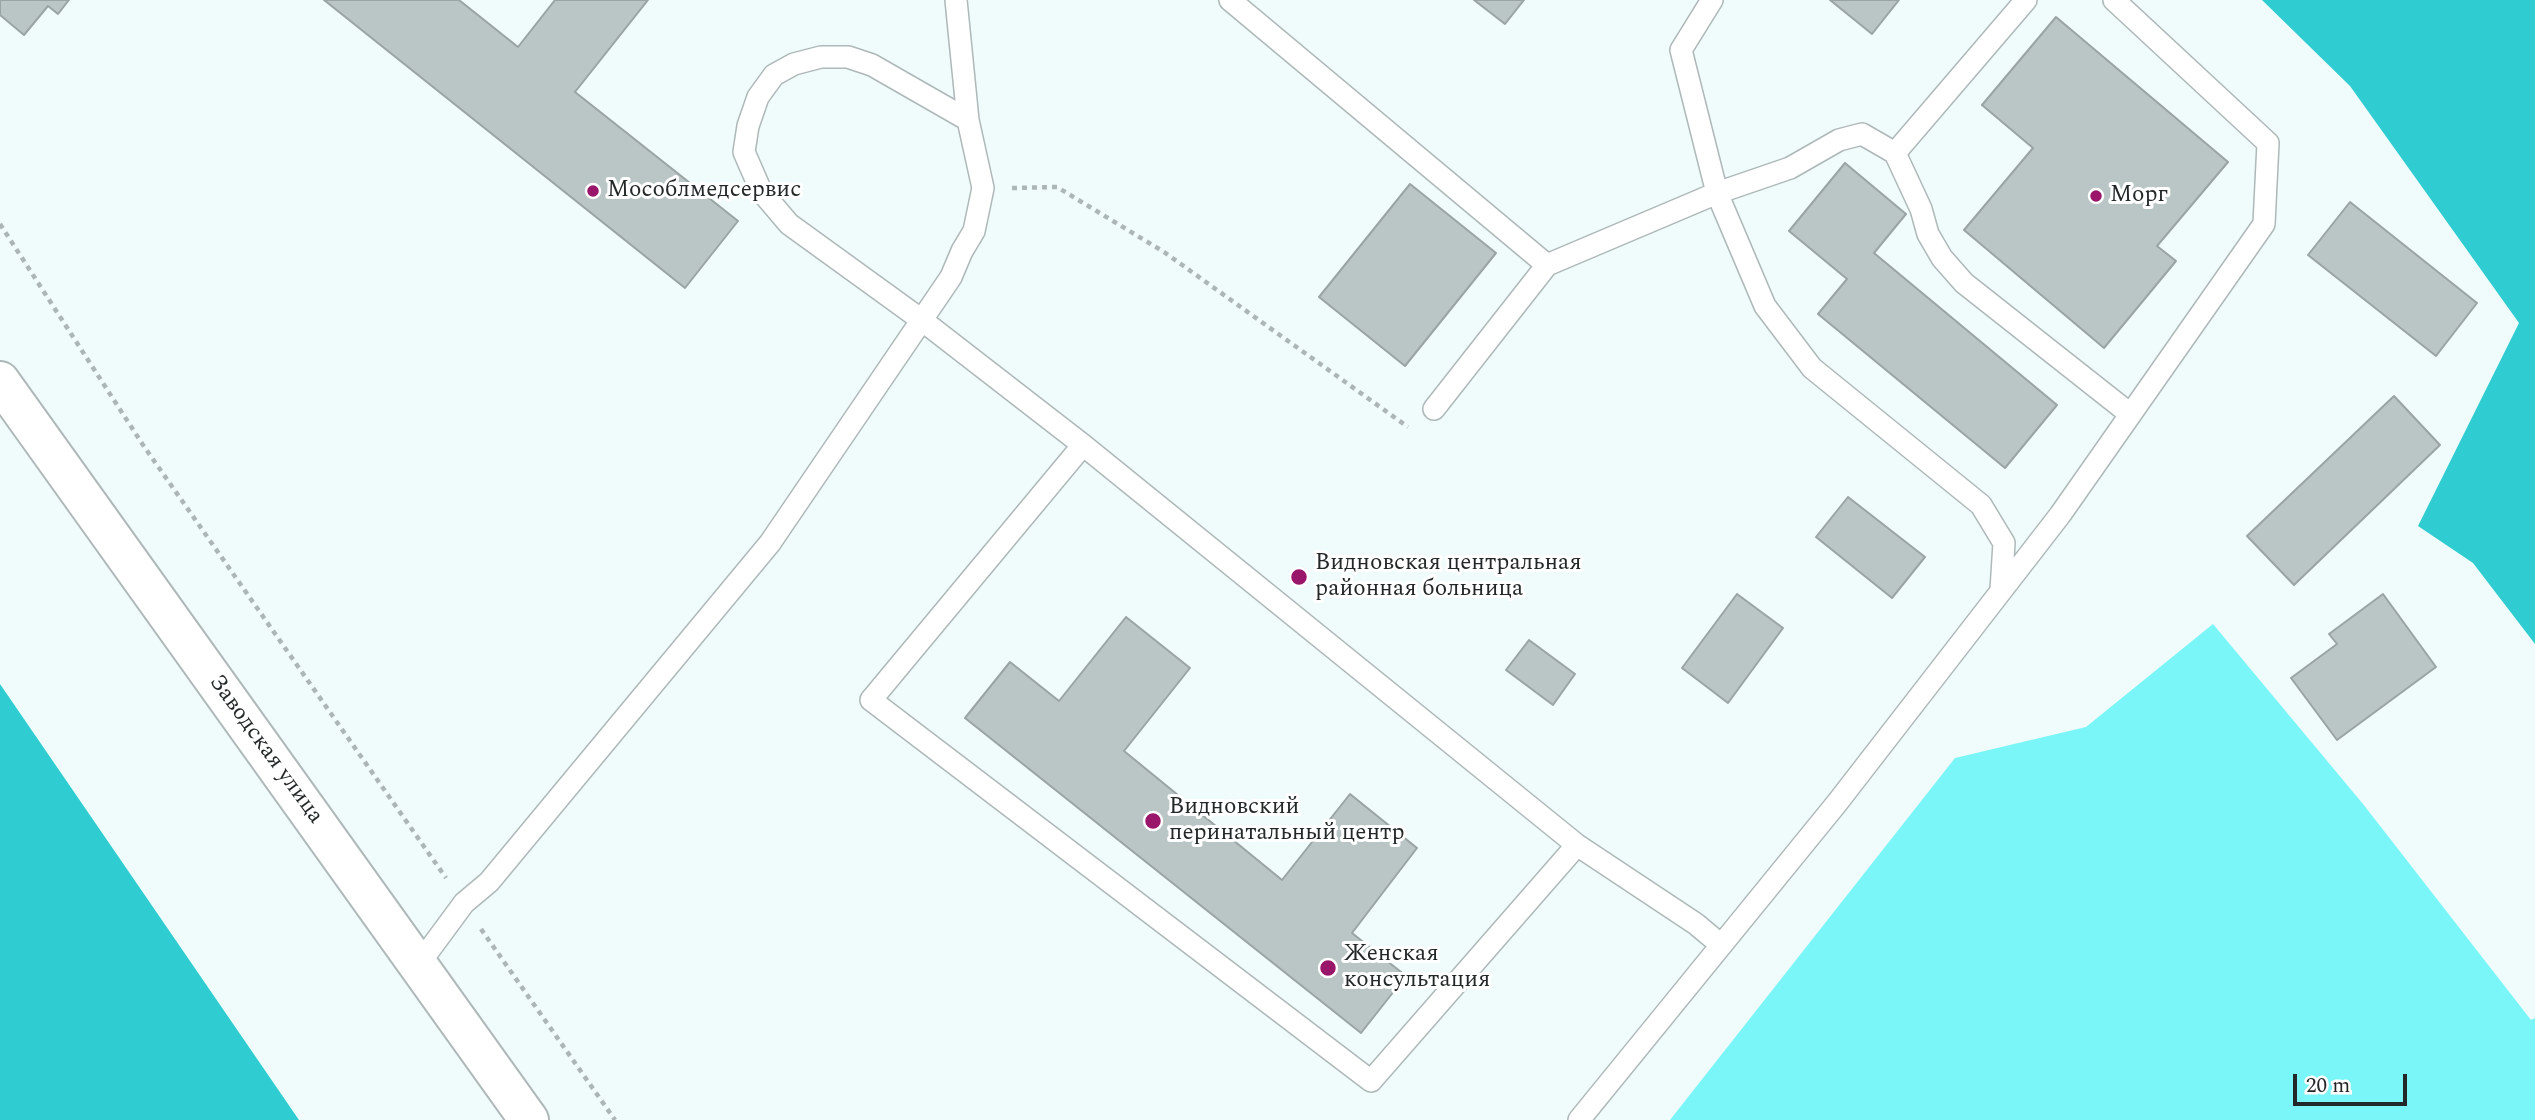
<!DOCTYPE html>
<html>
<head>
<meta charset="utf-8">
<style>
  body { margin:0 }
  #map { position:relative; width:2535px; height:1120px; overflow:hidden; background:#f0fbfb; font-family:Spectral,serif }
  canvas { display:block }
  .scale { position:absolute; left:2293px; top:1074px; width:114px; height:32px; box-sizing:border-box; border:4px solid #232727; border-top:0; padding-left:9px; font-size:21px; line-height:24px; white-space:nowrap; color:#232727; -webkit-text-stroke:5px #fff; paint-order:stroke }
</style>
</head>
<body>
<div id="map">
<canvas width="2535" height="1120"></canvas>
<div class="scale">20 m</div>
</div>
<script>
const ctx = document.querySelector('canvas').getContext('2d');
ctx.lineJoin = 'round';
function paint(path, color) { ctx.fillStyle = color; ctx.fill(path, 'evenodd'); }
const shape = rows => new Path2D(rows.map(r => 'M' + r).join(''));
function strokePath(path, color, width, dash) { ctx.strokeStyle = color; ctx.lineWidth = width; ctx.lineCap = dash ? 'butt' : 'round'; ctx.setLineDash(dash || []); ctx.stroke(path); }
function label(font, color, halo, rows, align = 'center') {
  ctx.font = font + ' Spectral,serif'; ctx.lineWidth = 6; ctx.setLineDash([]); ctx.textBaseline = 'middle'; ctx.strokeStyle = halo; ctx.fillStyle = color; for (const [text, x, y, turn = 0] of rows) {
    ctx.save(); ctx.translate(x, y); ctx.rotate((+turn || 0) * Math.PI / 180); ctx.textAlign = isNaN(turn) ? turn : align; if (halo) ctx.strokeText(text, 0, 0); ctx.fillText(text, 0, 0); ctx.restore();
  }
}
const green = shape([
  [2213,624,2363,804,2531,1020,2535,1018,2535,1120,1670,1120,1955,758,2086,727]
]);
const forest = shape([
  [2262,0,2535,0,2535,644,2473,563,2418,526,2519,323,2350,86],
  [0,684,299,1120,0,1120]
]);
const building = shape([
  [0,0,69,0,58,14,48,6,24,35,0,15,0,0],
  [324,0,459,0,518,47,555,0,648,0,575,92,738,221,685,288,324,0],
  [1474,0,1524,0,1505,24,1474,0],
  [1830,0,1899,0,1872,34,1830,0],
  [2056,17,2228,162,2157,246,2176,261,2104,348,1964,230,2033,148,1982,105,2056,17],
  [1845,163,1906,214,1874,253,2057,405,2005,468,1818,314,1847,279,1789,231,1845,163],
  [1410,184,1496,253,1405,366,1319,297,1410,184],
  [2350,202,2477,303,2436,356,2308,255,2350,202],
  [2394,396,2440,445,2294,585,2247,536,2394,396],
  [1848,497,1925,557,1892,598,1816,537,1848,497],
  [1737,594,1783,628,1728,703,1682,668,1737,594],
  [2383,594,2436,667,2337,740,2291,678,2337,644,2329,634,2383,594],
  [1126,617,1190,668,1124,751,1282,880,1350,794,1417,848,1352,933,1406,976,1361,1033,965,718,1010,662,1059,701,1126,617],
  [1529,640,1575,674,1553,705,1506,670,1529,640]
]);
const path = shape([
  [1012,188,1057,187,1164,252,1408,427],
  [0,224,143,445,446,878],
  [481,929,615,1120]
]);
const lane = shape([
  [1230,0,1547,265],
  [1712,0,1681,50,1717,193,1765,306,1812,368,1981,505,2004,543,2001,590],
  [968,120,872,65,848,57,821,57,794,64,774,75,758,97,748,126,744,152,761,191,789,224,923,321,1083,445,1577,845,1696,924,1721,945],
  [1895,153,1921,209,1928,234,1942,258,1964,283,2130,414],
  [1434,409,1547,265,1717,193,1790,168,1839,140,1862,134,1895,153,2026,0],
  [1083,445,871,700,1371,1081,1577,845],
  [419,964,464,903,489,882,770,543,951,277,962,251,974,231,983,188,968,120,956,0],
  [1579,1120,1837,803,2060,515,2264,224,2268,143,2114,0]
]);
const secondary = shape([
  [0,381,529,1120]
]);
const markers = [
  [593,191,7,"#99166b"],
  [2096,196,7,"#99166b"],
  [1299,577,9,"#99166b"],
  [1153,821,9,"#99166b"],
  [1328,968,9,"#99166b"]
];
const poiNames = [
  ["Мособлмедсервис",607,191],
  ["Морг",2110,196],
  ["Видновская центральная",1315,564],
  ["районная больница",1315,590],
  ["Видновский",1169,808],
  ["перинатальный центр",1169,834],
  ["Женская",1344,955],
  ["консультация",1344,981]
];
const streetNames = [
  ["Заводская улица",265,750,54]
];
paint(green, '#7af6f9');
paint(forest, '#2fcdd1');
paint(building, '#bac5c5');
strokePath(building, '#9aa4a4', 2);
strokePath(lane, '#aeb8b8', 24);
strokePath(secondary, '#aeb8b8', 42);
strokePath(path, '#adb6b6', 4.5, [5, 5]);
strokePath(lane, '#fff', 21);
strokePath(secondary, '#fff', 38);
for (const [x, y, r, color] of markers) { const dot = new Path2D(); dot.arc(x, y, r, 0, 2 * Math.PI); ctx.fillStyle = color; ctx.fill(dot); strokePath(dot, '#fff', 2.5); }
label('23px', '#232727', '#fff', poiNames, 'left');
label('23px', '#232727', '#fff', streetNames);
</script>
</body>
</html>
